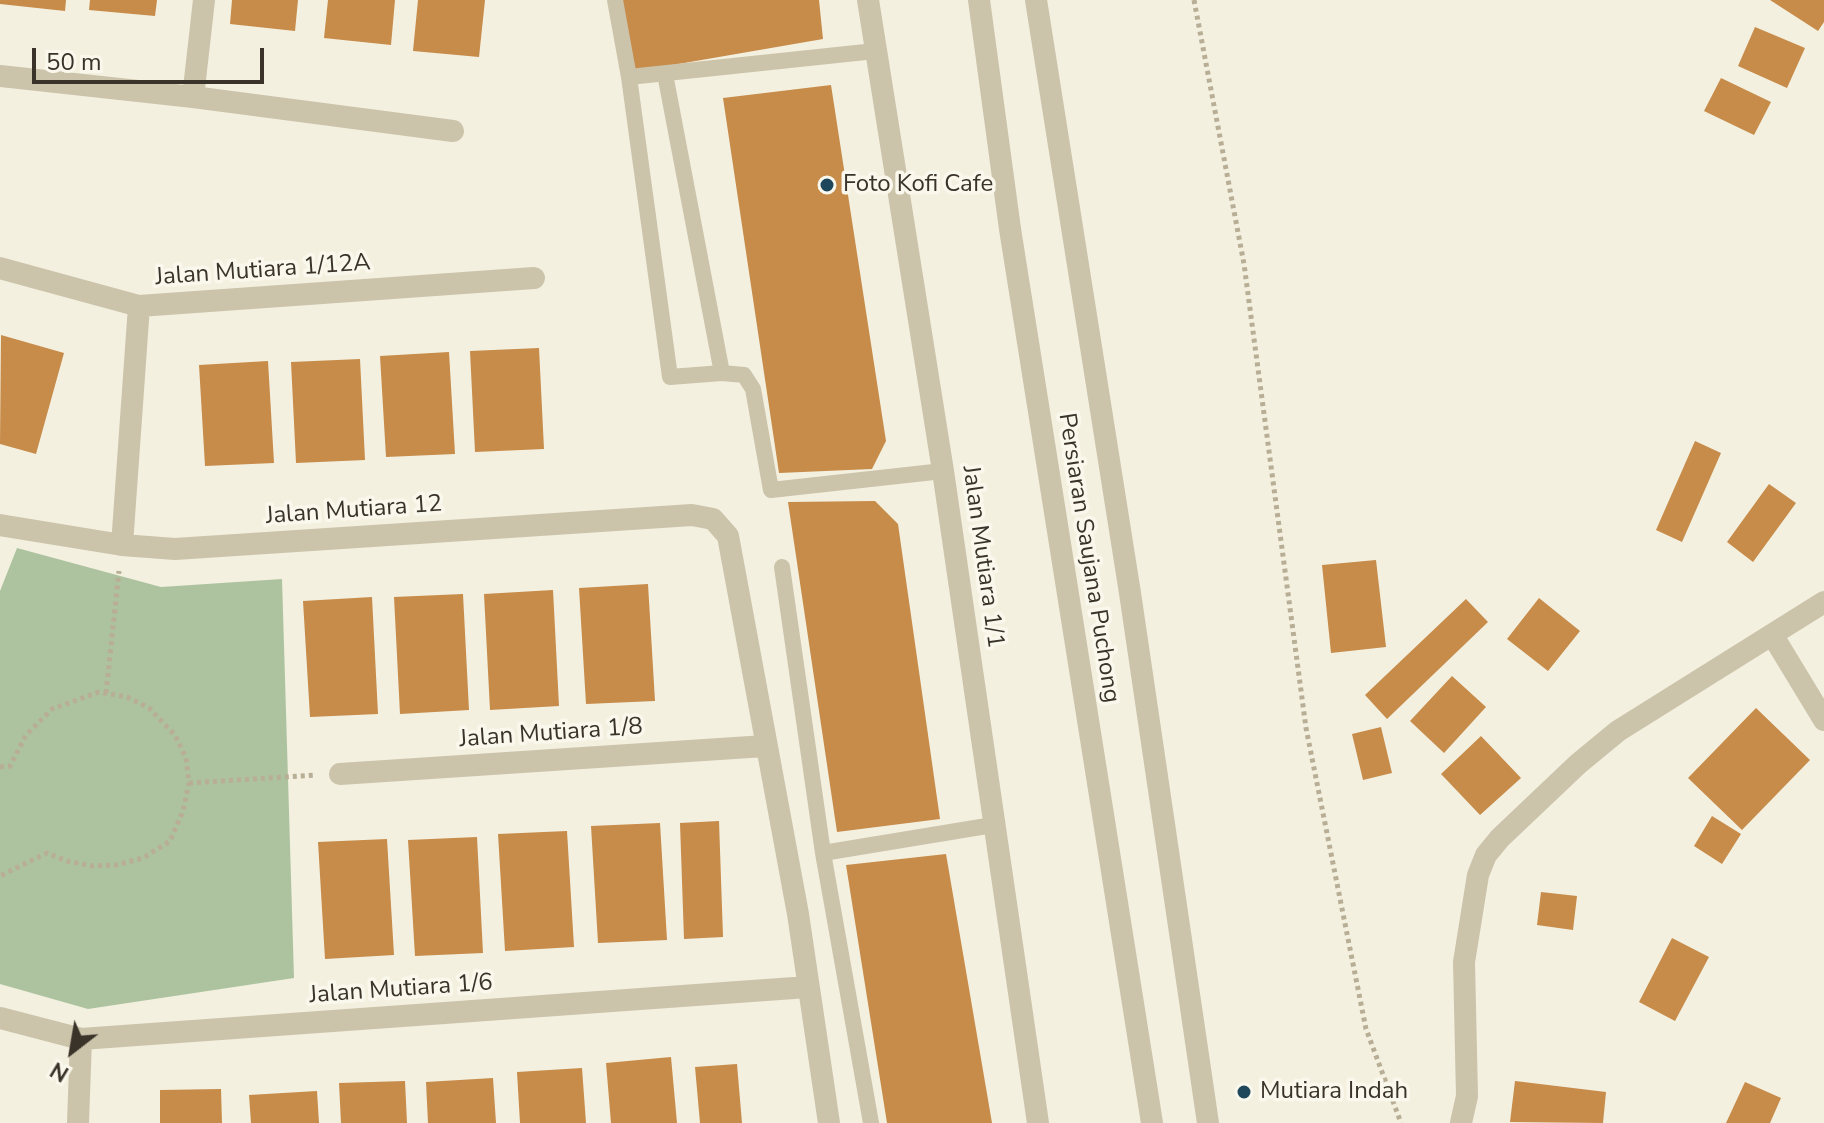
<!DOCTYPE html>
<html>
<head>
<meta charset="utf-8">
<style>
  body { margin:0 }
  #map { position:relative; width:1824px; height:1123px; overflow:hidden; background:#f3f0df; font-family:"Nunito Sans",sans-serif }
  canvas { display:block }
  .north { position:absolute; left:32px; top:1011px; width:80px; height:80px; -webkit-text-stroke:6px #faf8ec; paint-order:stroke; rotate:211deg; font-size:22px; font-weight:700; line-height:32px; text-align:center; color:#3a332a }
  .north::after { content:''; display:block; margin:auto; width:28px; height:36px; background:#3a332a; clip-path:polygon(50% 0,100% 100%,50% 72%,0 100%) }
  .scale { position:absolute; left:32px; top:48px; width:232px; height:36px; box-sizing:border-box; border:4px solid #3a332a; border-top:0; padding-left:10px; font-size:24px; line-height:28px; white-space:nowrap; color:#3a332a; -webkit-text-stroke:6px #faf8ec; paint-order:stroke }
</style>
</head>
<body>
<div id="map">
<canvas width="1824" height="1123"></canvas>
<div class="north">N</div>
<div class="scale">50 m</div>
</div>
<script>
const ctx = document.querySelector('canvas').getContext('2d');
ctx.lineJoin = 'round';
function paint(path, color) { ctx.fillStyle = color; ctx.fill(path, 'evenodd'); }
const shape = rows => new Path2D(rows.map(r => 'M' + r).join(''));
function strokePath(path, color, width, dash) { ctx.strokeStyle = color; ctx.lineWidth = width; ctx.lineCap = dash ? 'butt' : 'round'; ctx.setLineDash(dash || []); ctx.stroke(path); }
function label(font, color, halo, rows, align = 'center') {
  ctx.font = font + ' "Nunito Sans",sans-serif'; ctx.lineWidth = 7; ctx.setLineDash([]); ctx.textBaseline = 'middle'; ctx.strokeStyle = halo; ctx.fillStyle = color; for (const [text, x, y, turn = 0] of rows) {
    ctx.save(); ctx.translate(x, y); ctx.rotate((+turn || 0) * Math.PI / 180); ctx.textAlign = isNaN(turn) ? turn : align; if (halo) ctx.strokeText(text, 0, 0); ctx.fillText(text, 0, 0); ctx.restore();
  }
}
const green = shape([
  [17,548,161,587,282,579,294,978,88,1009,0,984,0,591]
]);
const building = shape([
  [0,0,66,0,65,11,0,4],
  [90,0,157,0,155,16,89,10],
  [232,0,298,0,295,31,230,24],
  [328,0,395,0,391,45,324,38],
  [418,0,485,0,479,57,413,51],
  [620,0,819,0,823,39,632,72],
  [1770,0,1824,0,1824,22,1818,31],
  [1755,27,1805,48,1787,88,1738,66],
  [1721,78,1771,102,1754,135,1704,111],
  [831,85,886,441,872,469,779,473,723,98],
  [1,335,64,353,36,454,0,444],
  [539,348,544,449,475,452,470,351],
  [449,352,455,454,386,457,380,356],
  [360,359,365,460,296,463,291,362],
  [268,361,274,463,205,466,199,365],
  [1695,441,1721,453,1682,542,1656,530],
  [1769,484,1796,503,1753,562,1727,542],
  [875,501,898,524,940,819,837,832,788,502],
  [1376,560,1386,647,1331,653,1322,565],
  [648,584,655,701,586,704,579,588],
  [553,590,559,706,490,710,484,594],
  [463,594,469,710,400,714,394,597],
  [372,597,378,714,310,717,303,601],
  [1539,598,1580,631,1548,671,1507,639],
  [1466,599,1488,622,1387,719,1365,695],
  [1452,676,1486,707,1444,753,1410,721],
  [1756,708,1810,760,1742,830,1688,778],
  [1381,727,1392,773,1363,780,1352,734],
  [1481,736,1521,778,1480,815,1441,774],
  [1712,816,1741,834,1722,864,1694,846],
  [719,821,723,937,684,939,680,823],
  [660,823,667,940,598,943,591,826],
  [567,831,574,947,505,951,498,834],
  [477,837,483,953,415,956,408,840],
  [387,839,394,955,325,959,318,842],
  [946,854,992,1123,887,1123,846,865],
  [1541,892,1577,896,1573,930,1537,925],
  [1672,938,1709,957,1675,1021,1639,1002],
  [671,1057,677,1123,611,1123,606,1063],
  [737,1064,742,1123,700,1123,695,1067],
  [582,1068,586,1123,520,1123,517,1072],
  [493,1078,496,1123,428,1123,426,1082],
  [405,1081,407,1123,341,1123,339,1083],
  [1515,1081,1606,1092,1603,1123,1510,1122],
  [1745,1082,1781,1098,1770,1123,1726,1123],
  [221,1089,222,1123,160,1123,160,1090],
  [317,1091,319,1123,251,1123,249,1095]
]);
const path = shape([
  [1194,0,1244,264,1306,728,1366,1029,1401,1123],
  [106,693,119,571],
  [0,767,10,766,26,735,52,709,99,692,127,697,149,708,175,735,186,758,189,783,183,811,170,841,143,858,116,865,93,866,67,861,47,853,0,876],
  [189,783,316,775]
]);
const service = shape([
  [615,0,629,77,670,377,722,373,744,375,753,389,771,490,943,471],
  [665,74,722,373],
  [629,77,875,51],
  [782,567,823,853,871,1123],
  [823,853,993,825]
]);
const minor = shape([
  [868,0,943,471,1038,1123],
  [0,76,193,97,453,131],
  [193,97,204,0],
  [0,268,139,306,534,278],
  [0,525,122,545,175,549,692,515,713,519,728,536,798,914,829,1123],
  [122,545,139,306],
  [1773,636,1824,720],
  [340,774,765,746],
  [0,1018,81,1039,808,987],
  [78,1123,81,1039],
  [1461,1123,1467,1096,1464,962,1478,875,1486,855,1500,838,1578,764,1618,731,1824,602]
]);
const tertiary = shape([
  [979,0,1010,229,1152,1123],
  [1036,0,1130,593,1208,1123]
]);
const markers = [
  [827,185,8,"#1f475c"],
  [1244,1092,8,"#1f475c"]
];
const poiNames = [
  ["Foto Kofi Cafe",843,185],
  ["Mutiara Indah",1260,1092]
];
const streetNames = [
  ["Jalan Mutiara 1/12A",263,271,-4],
  ["Jalan Mutiara 12",354,511,-4],
  ["Jalan Mutiara 1/1",982,557,82],
  ["Persiaran Saujana Puchong",1088,558,81],
  ["Jalan Mutiara 1/8",551,734,-4],
  ["Jalan Mutiara 1/6",401,990,-4]
];
paint(green, '#adc39f');
paint(building, '#c78b4a');
strokePath(path, '#b8ae95', 5, [4, 4]);
strokePath(service, '#ccc3ab', 16);
strokePath(minor, '#ccc3ab', 22);
strokePath(tertiary, '#ccc3ab', 22);
for (const [x, y, r, color] of markers) { const dot = new Path2D(); dot.arc(x, y, r, 0, 2 * Math.PI); ctx.fillStyle = color; ctx.fill(dot); strokePath(dot, '#faf8ec', 3); }
label('24px', '#3a332a', '#faf8ec', poiNames, 'left');
label('24px', '#3a332a', '#faf8ec', streetNames);
</script>
</body>
</html>
